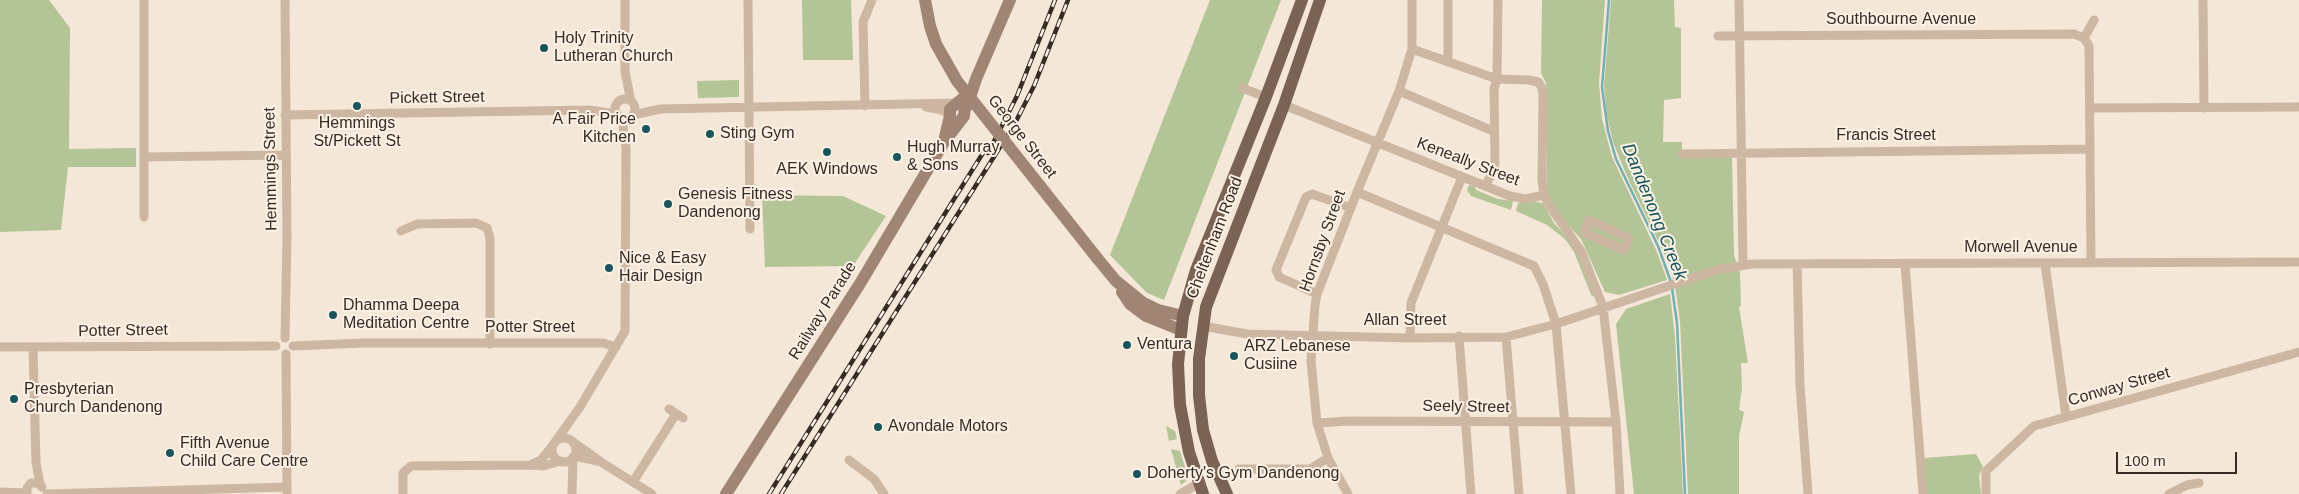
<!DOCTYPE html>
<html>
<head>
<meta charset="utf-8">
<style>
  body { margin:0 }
  #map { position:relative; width:2299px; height:494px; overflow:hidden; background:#f4e7d7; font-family:Helvetica,sans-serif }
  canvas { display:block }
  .scale { position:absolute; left:2116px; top:452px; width:121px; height:22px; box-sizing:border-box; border:2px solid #372b25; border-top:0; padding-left:6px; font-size:15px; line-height:18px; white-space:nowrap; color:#372b25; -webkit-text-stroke:4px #fbf1e4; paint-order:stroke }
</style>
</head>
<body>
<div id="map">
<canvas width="2299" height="494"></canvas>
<div class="scale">100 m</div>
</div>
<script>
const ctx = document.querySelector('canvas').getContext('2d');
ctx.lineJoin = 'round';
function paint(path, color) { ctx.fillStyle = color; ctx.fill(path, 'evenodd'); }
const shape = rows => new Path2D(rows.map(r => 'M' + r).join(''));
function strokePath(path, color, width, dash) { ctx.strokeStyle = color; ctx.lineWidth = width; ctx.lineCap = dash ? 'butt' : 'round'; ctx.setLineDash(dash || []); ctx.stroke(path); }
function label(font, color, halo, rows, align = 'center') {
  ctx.font = font + ' Helvetica,sans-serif'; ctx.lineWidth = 4; ctx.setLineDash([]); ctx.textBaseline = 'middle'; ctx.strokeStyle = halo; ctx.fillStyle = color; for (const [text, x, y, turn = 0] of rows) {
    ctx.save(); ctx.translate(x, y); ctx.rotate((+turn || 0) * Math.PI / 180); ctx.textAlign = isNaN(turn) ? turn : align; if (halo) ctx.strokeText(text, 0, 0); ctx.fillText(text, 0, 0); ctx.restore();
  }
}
const green = shape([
  [0,0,49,0,70,28,69,149,136,148,136,167,68,167,61,230,0,232],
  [802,0,851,0,853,60,803,60],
  [1210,0,1281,0,1164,300,1147,293,1110,255],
  [1542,0,1605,0,1599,83,1602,119,1612,157,1657,252,1667,280,1619,295,1605,292,1581,239,1559,216,1547,192,1546,83,1541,73],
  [1611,0,1674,0,1675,27,1681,28,1681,98,1664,100,1663,142,1682,142,1682,157,1732,155,1734,255,1740,273,1741,306,1739,307,1748,363,1741,363,1742,388,1739,410,1744,412,1739,436,1739,494,1688,494,1680,321,1676,292,1670,266,1626,174,1613,142,1607,116,1604,86],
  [739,80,739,97,698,98,697,81],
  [1469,185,1474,186,1476,190,1498,199,1513,201,1511,210,1471,196,1467,190],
  [762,195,843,196,886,216,853,266,765,267],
  [1536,202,1543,203,1554,223,1569,239,1578,252,1595,293,1592,297,1574,252,1565,239,1547,225,1516,211,1518,203],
  [1670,294,1675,337,1683,494,1634,494,1616,324,1626,309],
  [1166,426,1175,431,1177,439,1169,441],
  [1171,449,1180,451,1187,474,1186,481,1181,485],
  [1976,454,1983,467,1979,476,1981,494,1927,494,1924,458]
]);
const stream = shape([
  [1609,0,1602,87,1608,131,1616,159,1658,246,1671,282],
  [1672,288,1677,323,1685,494]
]);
const street = shape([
  [285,0,287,236,285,338],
  [625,0,625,72,631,101],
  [748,0,750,229],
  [1448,0,1448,62],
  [1739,0,1743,265],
  [2203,0,2204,108],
  [1718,36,2074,34,2084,38],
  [1412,49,1497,79,1529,80,1538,82,1541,86,1543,94,1542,180,1544,195,1551,208,1581,251,1603,307,1616,422,1620,494],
  [1242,88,1266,97],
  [1399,91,1493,131],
  '615 109a10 10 0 1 1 20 0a10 10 0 1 1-20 0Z',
  [1284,105,1510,196,1526,199,1544,195],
  [865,106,863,22,872,0],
  [926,107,942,110,950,116],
  [2090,108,2299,107],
  [285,115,589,110,617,114],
  [633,115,660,109,955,103],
  [1682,154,2090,149],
  [145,157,286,155],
  [1485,186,1494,170,1495,162,1494,89,1497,79,1498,0],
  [1357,192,1534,266,1543,284,1556,324,1571,494],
  [144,217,144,0],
  [1589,220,1629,238,1624,250,1585,233,1589,220],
  [401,231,417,224,476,223,487,228,490,238,490,344],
  [2045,263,2066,417],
  [2091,263,2089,46,2084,38,2094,20],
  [1797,264,1800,385,1808,494],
  [1905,264,1923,494],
  [1317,294,1279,277,1276,270,1306,197,1312,194,1351,208],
  [1203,326,1247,334,1410,338,1506,337,1556,324,1716,270,1752,264,2299,262],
  [1459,336,1471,494],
  [1506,337,1519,494],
  [1410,338,1411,303,1462,177],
  [293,346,363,343,603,343,616,347],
  [0,347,276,346],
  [33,347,36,463,40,484],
  [286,354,287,494],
  [669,409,683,418],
  [1317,423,1348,421,1616,422],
  '552 450a12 12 0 1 1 24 0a12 12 0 1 1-24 0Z',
  [555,442,580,407,625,331,626,148,622,118],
  [573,442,601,462,652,494],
  [574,456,598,461],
  [849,460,874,479,884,494],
  [530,465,541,460,553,445],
  [1239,469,1310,469,1328,458],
  [633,482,676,414],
  [0,492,27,493],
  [27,494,27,488,31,483,38,483,42,487],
  [47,494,287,487],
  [403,494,403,473,411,466,530,465,543,466,561,461],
  [572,494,573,457],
  [1180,494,1198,484],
  [1348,494,1328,458,1317,423,1311,361,1315,305,1317,294,1357,192,1399,91,1412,49,1412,0],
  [1986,494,1986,471,2034,426,2299,352],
  [2169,494,2187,485,2199,483]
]);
const secondary = shape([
  [967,106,976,79,1010,0],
  [945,137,950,116,950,109,962,99],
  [1097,258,1116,281,1142,302,1158,310,1183,316],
  [1122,292,1130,304,1146,316,1181,330],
  [726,494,861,282,944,142,964,116,965,107,957,103]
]);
const primary = shape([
  [1203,494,1189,452,1180,405,1178,364,1183,316,1196,270,1266,97,1302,0],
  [1227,494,1212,461,1203,430,1199,395,1199,359,1206,307,1284,105,1320,0]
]);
const rail = shape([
  [988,153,1017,96,1055,0],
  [769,494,988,145],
  [781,494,1014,125,1034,86,1068,0]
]);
const secondaryBridge = shape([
  [925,0,930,26,936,44,957,81,1097,258]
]);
const markers = [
  [544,48,5,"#17565c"],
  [357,106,5,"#17565c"],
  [646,129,5,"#17565c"],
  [710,134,5,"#17565c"],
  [827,152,5,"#17565c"],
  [897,157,5,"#17565c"],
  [668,204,5,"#17565c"],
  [609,268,5,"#17565c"],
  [333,315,5,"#17565c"],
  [1127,345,5,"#17565c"],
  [1234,356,5,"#17565c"],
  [14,399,5,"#17565c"],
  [878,427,5,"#17565c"],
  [170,453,5,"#17565c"],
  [1137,474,5,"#17565c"]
];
const streetNames = [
  ["Southbourne Avenue",1901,20],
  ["Pickett Street",437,98,-1],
  ["Francis Street",1886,136],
  ["George Street",1022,137,52],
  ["Keneally Street",1468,162,21],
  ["Hemmings Street",271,169,-91],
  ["Cheltenham Road",1215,238,-69],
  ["Hornsby Street",1323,241,-70],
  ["Morwell Avenue",2021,248],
  ["Railway Parade",823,311,-58],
  ["Allan Street",1405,321],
  ["Potter Street",530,328],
  ["Potter Street",123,331,-1],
  ["Conway Street",2119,387,-16],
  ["Seely Street",1466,407,1]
];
const poiNames = [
  ["Holy Trinity",554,39],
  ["Lutheran Church",554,57],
  ["A Fair Price",636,120,"right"],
  ["Kitchen",636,138,"right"],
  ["Hemmings",357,124,"center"],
  ["St/Pickett St",357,142,"center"],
  ["Sting Gym",720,134],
  ["Hugh Murray",907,148],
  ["& Sons",907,166],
  ["AEK Windows",827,170,"center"],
  ["Genesis Fitness",678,195],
  ["Dandenong",678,213],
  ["Nice & Easy",619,259],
  ["Hair Design",619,277],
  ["Dhamma Deepa",343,306],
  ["Meditation Centre",343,324],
  ["Ventura",1137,345],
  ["ARZ Lebanese",1244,347],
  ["Cusiine",1244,365],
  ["Presbyterian",24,390],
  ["Church Dandenong",24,408],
  ["Avondale Motors",888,427],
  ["Fifth Avenue",180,444],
  ["Child Care Centre",180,462],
  ["Doherty's Gym Dandenong",1147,474]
];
const waterNames = [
  ["Dandenong Creek",1654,212,68]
];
paint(green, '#b3c496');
strokePath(stream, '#74afb4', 2.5);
strokePath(street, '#cdb7a2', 9);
strokePath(secondary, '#a18574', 12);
strokePath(primary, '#7a6255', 12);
strokePath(rail, '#372b25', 4.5);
strokePath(rail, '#fbf1e4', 2.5, [8]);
strokePath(secondaryBridge, '#a18574', 12);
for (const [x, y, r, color] of markers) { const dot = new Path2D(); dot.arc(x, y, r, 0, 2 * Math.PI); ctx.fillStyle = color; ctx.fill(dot); strokePath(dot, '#fbf1e4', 2); }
label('16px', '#372b25', '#fbf1e4', streetNames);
label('16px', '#372b25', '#fbf1e4', poiNames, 'left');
label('italic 18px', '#17565c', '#fbf1e4', waterNames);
</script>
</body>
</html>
